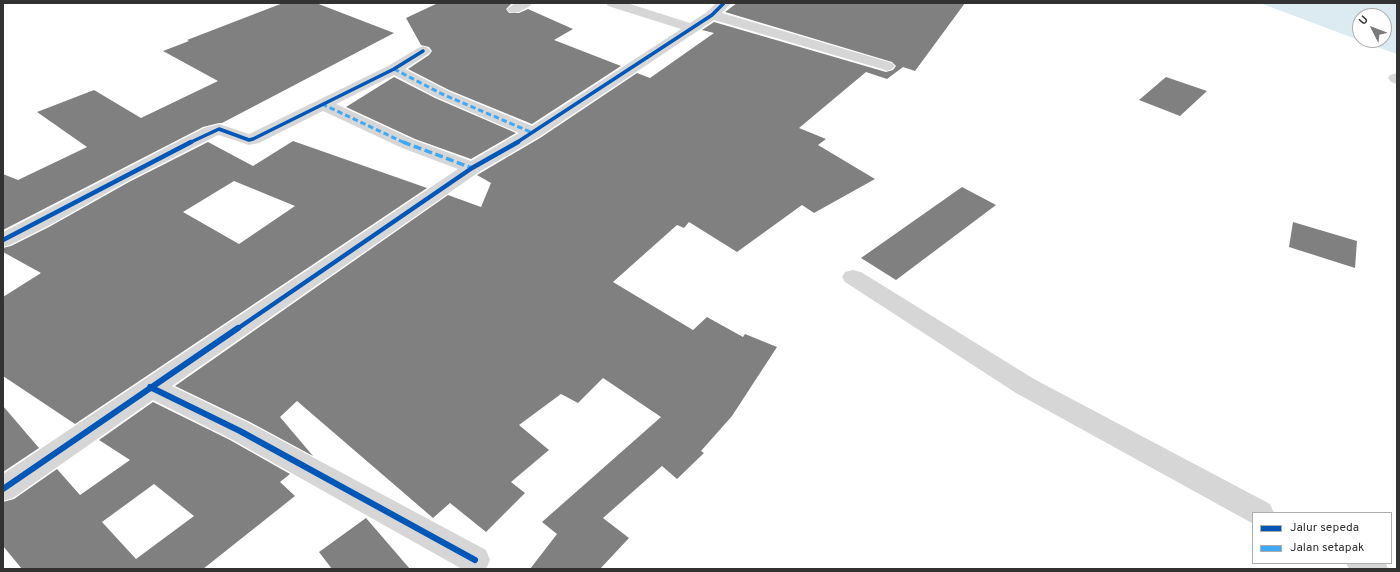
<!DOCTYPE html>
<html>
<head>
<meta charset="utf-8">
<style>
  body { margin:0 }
  #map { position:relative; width:1400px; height:572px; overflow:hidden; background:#fff; font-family:Overpass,sans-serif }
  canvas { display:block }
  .frame { position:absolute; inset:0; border:4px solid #323232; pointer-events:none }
  .legend { position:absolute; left:1252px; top:512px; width:140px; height:52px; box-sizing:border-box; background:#fff; border:1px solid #adadad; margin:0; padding:5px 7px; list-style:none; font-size:12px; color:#323232 }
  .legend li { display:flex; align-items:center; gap:8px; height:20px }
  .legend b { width:20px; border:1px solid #adadad }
  .north { position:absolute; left:1352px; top:8px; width:40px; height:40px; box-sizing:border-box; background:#fff; border:1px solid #adadad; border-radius:50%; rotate:312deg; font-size:11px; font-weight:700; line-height:16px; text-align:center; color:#323232 }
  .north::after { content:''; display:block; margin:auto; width:14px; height:18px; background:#7a7a7a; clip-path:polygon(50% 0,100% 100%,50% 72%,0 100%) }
</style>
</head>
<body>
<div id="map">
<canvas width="1400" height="572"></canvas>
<div class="frame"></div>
<ul class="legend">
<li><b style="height:5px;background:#0057b8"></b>Jalur sepeda</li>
<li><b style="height:5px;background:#3fa9f5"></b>Jalan setapak</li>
</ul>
<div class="north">U</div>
</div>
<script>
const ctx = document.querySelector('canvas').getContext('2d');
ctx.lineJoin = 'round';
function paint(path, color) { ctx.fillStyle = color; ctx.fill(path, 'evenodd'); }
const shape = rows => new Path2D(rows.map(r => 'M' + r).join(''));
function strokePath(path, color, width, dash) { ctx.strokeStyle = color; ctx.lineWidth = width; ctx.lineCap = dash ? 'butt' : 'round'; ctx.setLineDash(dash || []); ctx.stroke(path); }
const water = shape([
  [1260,3,1397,3,1397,54,1388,51],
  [1360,16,1384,16,1384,40,1360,40]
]);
const building = shape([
  [283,3,316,3,394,33,222,123,219,123,203,127,3,230,3,174,18,180,87,147,37,112,94,90,141,118,218,81,163,51,189,41,187,40],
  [438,3,512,3,506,9,509,13,519,13,528,9,573,29,554,40,621,66,532,124,449,90,408,69,429,55,432,51,429,47,421,45,406,18],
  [737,3,965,3,915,71,903,67,887,79,866,72,799,128,826,139,818,145,875,179,814,213,802,205,737,252,689,222,684,228,677,225,613,282,693,330,707,317,743,337,745,334,777,347,732,416,701,451,704,453,677,479,662,466,603,518,629,538,600,569,530,569,557,534,542,522,661,417,603,378,578,403,561,394,519,425,549,450,511,482,525,493,486,532,450,503,433,518,297,401,280,417,313,456,250,422,175,386,448,195,481,207,491,183,477,175,540,138,637,73,650,78,714,33,702,30,714,22,886,72,893,70,896,66,892,62,725,12],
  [394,77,435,98,516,133,471,159,415,139,346,107],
  [1166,77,1207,91,1180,116,1139,100],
  [293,141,427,188,75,424,3,376,3,297,41,273,3,252,3,248,11,246,49,227,129,182,208,142,253,166],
  [234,181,295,206,239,244,183,212],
  [962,187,996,205,896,280,861,258],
  [1293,222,1357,241,1355,268,1289,247],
  [153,402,230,440,290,474,280,482,295,496,203,569,22,569,3,546,3,502,14,499,57,469,80,495,130,460,99,440],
  [154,484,194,516,136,559,102,522],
  [3,406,39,448,3,472],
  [366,518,410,569,332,569,319,552]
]);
const minor = shape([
  [515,3,532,3,530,6,519,12,514,13,509,12,507,9,515,3],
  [606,3,627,3,690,23,707,12,716,3,731,3,722,13,892,63,895,66,892,69,887,71,882,69,714,20,539,137,479,172,172,386,249,423,486,550,490,560,486,569,462,569,231,439,153,400,13,498,3,501,3,474,458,169,402,148,323,111,259,143,249,145,219,135,216,136,128,181,48,226,10,245,3,247,3,232,204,128,219,124,249,134,388,66,418,48,423,46,428,48,431,51,428,54,405,69,448,91,532,126,681,29,608,6,606,3],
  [394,75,436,97,519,133,471,161,414,140,336,104,394,75],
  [1397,73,1397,84,1391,82,1388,78,1390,75,1397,73],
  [853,270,861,272,1034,379,1270,504,1274,513,1253,513,1253,523,1250,522,1016,393,845,282,842,277,845,272,853,270],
  [1346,563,1386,563,1388,569,1349,569,1346,563]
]);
const quietFar1 = shape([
  [394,69,442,94,533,133],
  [322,104,405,143]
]);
const quiet = shape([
  [403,142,472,168]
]);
const cyclewayFar2 = shape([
  [189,143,219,129,249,140,253,139,394,69,423,51],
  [516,143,712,15,724,3]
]);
const cyclewayFar1 = shape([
  [3,240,191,142],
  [237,329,472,168,518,142]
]);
const cycleway = shape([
  [150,387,240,431,475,560],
  [3,489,238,328]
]);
paint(water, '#dcebf2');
paint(building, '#808080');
paint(minor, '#d6d6d6');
strokePath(quietFar1, '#3fa9f5', 3, [5.5, 3]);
strokePath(quiet, '#3fa9f5', 3.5, [8, 3.5]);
strokePath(cyclewayFar2, '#0057b8', 3.5);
strokePath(cyclewayFar1, '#0057b8', 4.5);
strokePath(cycleway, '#0057b8', 6);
</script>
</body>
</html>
